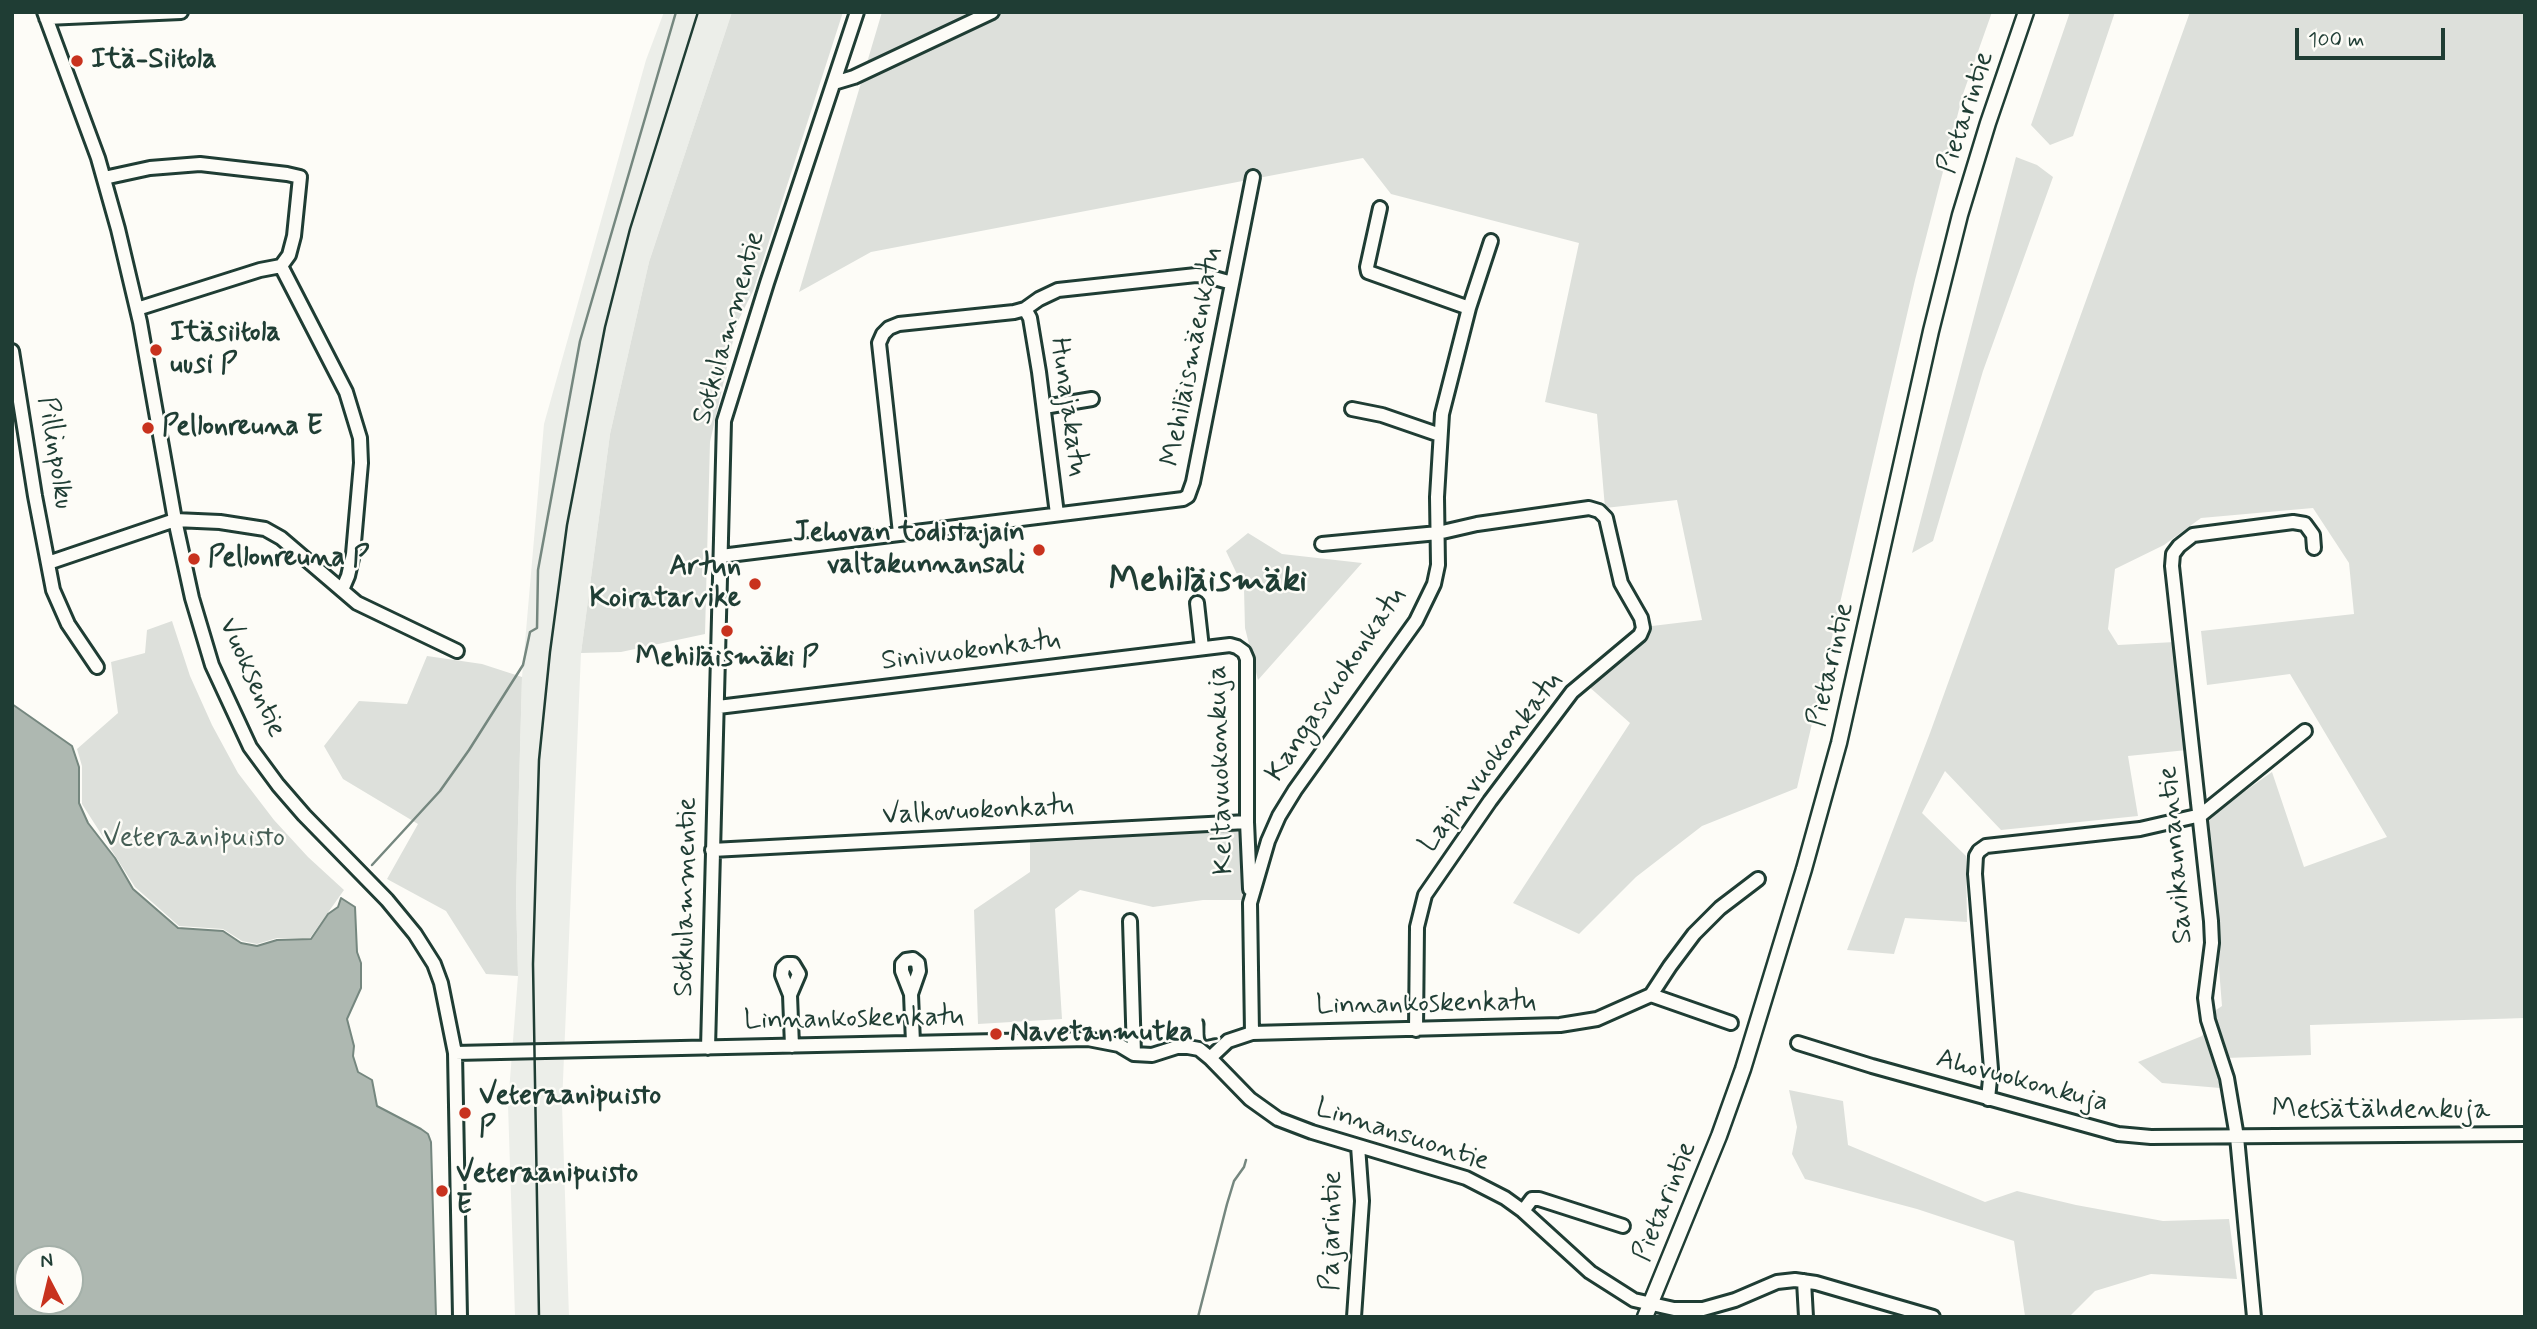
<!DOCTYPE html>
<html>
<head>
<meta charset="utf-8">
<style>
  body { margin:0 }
  #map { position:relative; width:2537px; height:1329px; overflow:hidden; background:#fdfcf7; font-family:Mynerve,sans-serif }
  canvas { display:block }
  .frame { position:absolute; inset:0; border:14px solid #1f3d34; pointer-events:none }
  .north { position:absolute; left:14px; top:1245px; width:70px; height:70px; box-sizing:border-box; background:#fdfcf7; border:2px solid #a4b0a9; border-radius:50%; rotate:353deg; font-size:19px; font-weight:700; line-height:28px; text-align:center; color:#1f3d34 }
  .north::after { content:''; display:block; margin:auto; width:24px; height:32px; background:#c8321e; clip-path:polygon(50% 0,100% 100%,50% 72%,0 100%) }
  .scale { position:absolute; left:2295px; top:28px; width:150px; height:32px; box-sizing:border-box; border:4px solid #1f3d34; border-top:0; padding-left:9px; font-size:21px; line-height:24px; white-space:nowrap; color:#1f3d34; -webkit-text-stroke:5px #fdfcf7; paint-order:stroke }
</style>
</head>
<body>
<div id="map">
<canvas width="2537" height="1329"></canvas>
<div class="frame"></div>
<div class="north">N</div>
<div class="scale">100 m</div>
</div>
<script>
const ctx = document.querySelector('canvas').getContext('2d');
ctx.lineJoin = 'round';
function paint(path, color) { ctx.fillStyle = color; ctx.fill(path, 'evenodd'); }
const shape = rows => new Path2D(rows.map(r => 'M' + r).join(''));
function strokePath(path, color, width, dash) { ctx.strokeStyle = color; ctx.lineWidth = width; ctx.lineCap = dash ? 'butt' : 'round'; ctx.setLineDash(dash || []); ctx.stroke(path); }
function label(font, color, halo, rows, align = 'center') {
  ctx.font = font + ' Mynerve,sans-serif'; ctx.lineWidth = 5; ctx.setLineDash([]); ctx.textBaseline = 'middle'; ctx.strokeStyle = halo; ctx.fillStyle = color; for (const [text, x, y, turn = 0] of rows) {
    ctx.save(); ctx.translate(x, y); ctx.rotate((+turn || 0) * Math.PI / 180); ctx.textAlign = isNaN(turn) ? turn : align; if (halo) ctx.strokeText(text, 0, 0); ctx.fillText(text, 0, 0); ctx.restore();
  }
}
const built = shape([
  [664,12,732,12,649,262,610,434,581,653,562,1104,569,1317,515,1317,508,1105,518,976,516,896,522,677,544,424,646,60]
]);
const green = shape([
  [732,12,843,12,753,291,737,323,710,442,705,634,621,652,581,653,610,434,649,262],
  [882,12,1992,12,1963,94,1915,280,1797,788,1702,826,1636,877,1579,934,1513,903,1630,723,1587,685,1652,626,1702,620,1677,500,1605,508,1597,414,1545,402,1579,243,1391,194,1363,158,871,252,799,292],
  [2070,12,2115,12,2073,136,2050,145,2031,125],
  [2190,12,2525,12,2525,1018,2310,1025,2311,1055,2226,1058,2215,1060,2220,1088,2162,1083,2138,1062,2202,1036,2216,1010,2222,1006,2207,818,2272,772,2304,867,2387,837,2290,674,2207,685,2201,631,2354,614,2349,563,2313,508,2201,518,2164,545,2115,569,2108,629,2118,645,2175,642,2187,750,2128,756,2138,816,2001,830,1945,771,1922,813,1966,856,1967,922,1905,918,1894,954,1847,950,1930,733],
  [2016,157,2037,165,2053,177,1983,371,1933,541,1912,553],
  [1248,533,1282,554,1362,563,1258,680,1245,628,1244,589,1226,551],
  [172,621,190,676,212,725,238,773,274,820,308,857,344,890,310,938,277,938,257,944,242,941,223,929,179,926,135,887,82,804,82,766,77,749,118,713,111,662,145,653,147,630],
  [427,656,482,664,522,677,516,896,518,976,486,974,446,911,387,879,418,824,343,779,324,746,359,701,407,704],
  [1240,829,1243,900,1203,900,1153,907,1080,890,1055,909,1062,1019,978,1024,974,910,1030,872,1030,842],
  [1789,1090,1843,1101,1848,1145,1985,1202,2017,1191,2076,1205,2163,1221,2229,1219,2237,1279,2151,1274,2095,1291,2069,1317,2025,1316,2014,1241,1917,1209,1805,1179,1792,1154,1797,1127]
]);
const water = shape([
  [12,704,72,746,79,767,79,803,88,823,115,858,133,889,178,928,223,931,241,943,257,946,277,940,311,939,328,914,338,907,341,898,355,907,357,952,361,963,361,988,347,1019,354,1046,353,1056,358,1072,372,1080,377,1106,421,1129,428,1134,431,1142,436,1317,12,1317,12,704],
  [28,1259,70,1259,70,1301,28,1301,28,1259]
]);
const stream = shape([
  [372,865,440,791,469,750,523,665,530,632,537,628,538,570,580,341,676,12],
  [1198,1317,1227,1204,1234,1181,1244,1167,1246,1160]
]);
const minor = shape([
  [44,12,98,158,118,229,140,322,175,520,192,598,212,665,250,747,278,785,304,815,387,900,415,934,434,964,441,983,455,1053,460,1317],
  [46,18,181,12],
  [834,83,854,77,992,12],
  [104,178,150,168,200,164,287,174,300,177,294,236,289,255,281,266],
  [1380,208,1367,267,1368,272,1469,308],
  [281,266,346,392,360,438,361,463,353,554,348,576,342,590],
  [137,309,260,270,281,266],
  [1025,309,1030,318,1039,372,1057,514],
  [12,351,35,496,53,590,68,624,97,667],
  [1044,407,1092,399],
  [1352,409,1382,415,1440,435],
  [900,533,879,343,883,334,889,328,899,324,1014,312,1025,309,1039,299,1058,290,1196,275,1207,276,1232,283],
  [1322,544,1438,533,1477,524,1589,508,1599,511,1606,518,1621,583,1641,618,1643,628,1640,635,1572,692,1490,801,1425,895,1417,927,1416,1030],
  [721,556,1183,499,1188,496,1193,482,1253,177],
  [48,563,175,520,220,522,265,529,281,538,357,603,457,651],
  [1197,603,1202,648],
  [718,707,1230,645,1237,647,1244,652,1247,659,1247,822,1250,889],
  [712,850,1247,822],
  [1130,921,1134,1054],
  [911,994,919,971,918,963,913,959,906,960,902,964,902,971,911,994,913,1043],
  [790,995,799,974,793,964,787,964,783,968,782,975,790,995,792,1046],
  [1651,995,1670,966,1694,934,1720,908,1758,879],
  [1252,1033,1250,903,1268,841,1279,816,1295,790,1416,621,1434,584,1438,565,1437,497,1442,414,1469,308,1491,241],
  [1798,1043,1872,1066,2118,1134,2151,1137,2525,1134],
  [708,1048,724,421,767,283,857,12],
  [455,1053,1088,1039,1119,1045,1134,1054,1152,1055,1177,1047,1188,1047,1199,1049,1210,1058,1250,1099,1278,1119,1312,1132,1466,1178,1505,1198,1523,1211,1590,1272,1634,1300,1674,1309,1703,1309,1735,1300,1777,1282,1795,1280,1816,1283,1933,1317],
  [1210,1058,1228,1041,1252,1033,1560,1025,1597,1019,1651,995,1731,1023],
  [1988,1099,1991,1069,1975,874,1976,856,1979,851,1986,846,2140,829,2201,815,2305,731],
  [1523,1211,1532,1199,1539,1199,1623,1226],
  [1804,1281,1806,1317],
  [1354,1317,1362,1201,1358,1146],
  [2254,1317,2237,1137,2227,1078,2208,1020,2205,998,2212,943,2211,921,2172,566,2173,554,2179,546,2193,535,2293,522,2305,524,2313,535,2314,548]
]);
const major = shape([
  [1645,1317,1719,1136,1743,1069,1804,869,1839,743,1931,331,1960,215,1988,123,2026,12]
]);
const rail = shape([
  [539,1317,533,964,539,760,550,652,567,525,605,327,630,229,698,12]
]);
const markers = [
  [77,61,7,"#c8321e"],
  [156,350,7,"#c8321e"],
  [148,428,7,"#c8321e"],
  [1039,550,7,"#c8321e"],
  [194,559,7,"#c8321e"],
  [755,584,7,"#c8321e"],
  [727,631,7,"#c8321e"],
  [996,1034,7,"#c8321e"],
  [465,1113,7,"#c8321e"],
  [442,1191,7,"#c8321e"]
];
const poiNames = [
  ["Itä-Siitola",91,61],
  ["Itäsiitola",170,334],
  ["uusi P",170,366],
  ["Pellonreuna E",162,428],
  ["Jehovan todistajain",1025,534,"right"],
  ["valtakunnansali",1025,566,"right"],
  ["Pellonreuna P",208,559],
  ["Artun",741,568,"right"],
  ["Koiratarvike",741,600,"right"],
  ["Mehiläismäki P",727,659,"center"],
  ["Navetanmutka L",1010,1034],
  ["Veteraanipuisto",479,1097],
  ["P",479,1129],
  ["Veteraanipuisto",456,1175],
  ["E",456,1207]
];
const streetNames = [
  ["Pietarintie",1967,113,-72],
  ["Sotkulammentie",730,328,-74],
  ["Mehiläismäenkatu",1193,357,-79],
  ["Hunajakatu",1067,407,82],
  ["Pillinpolku",54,453,81],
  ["Sinivuokonkatu",971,652,-7],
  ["Pietarintie",1832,665,-77],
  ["Vuoksentie",251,678,66],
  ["Kangasvuokonkatu",1337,685,-56],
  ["Lapinvuokonkatu",1492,763,-53],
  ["Keltavuokonkuja",1222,770,-92],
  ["Valkovuokonkatu",978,812,-3],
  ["Savikannantie",2177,855,-95],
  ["Sotkulammentie",687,897,-89],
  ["Linnankoskenkatu",1426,1005,-1],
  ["Linnankoskenkatu",854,1020,-1],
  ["Ahovuokonkuja",2022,1082,15],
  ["Metsätähdenkuja",2381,1111],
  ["Linnansuontie",1402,1136,18],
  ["Pietarintie",1666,1202,-68],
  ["Pajarintie",1333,1231,-89]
];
const parkNames = [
  ["Veteraanipuisto",194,839]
];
const districtNames = [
  ["Mehiläismäki",1208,583]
];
paint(built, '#eceee9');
paint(green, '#dde0db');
paint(water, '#aeb8b1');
strokePath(water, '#75877f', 2);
strokePath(stream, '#75877f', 2.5);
strokePath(minor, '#1f3d34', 18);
strokePath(major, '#1f3d34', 19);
strokePath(minor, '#fdfcf7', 12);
strokePath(major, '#fdfcf7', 14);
strokePath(rail, '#1f3d34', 2.5);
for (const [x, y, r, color] of markers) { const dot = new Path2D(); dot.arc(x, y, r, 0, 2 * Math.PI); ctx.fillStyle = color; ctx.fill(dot); strokePath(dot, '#fdfcf7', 2.5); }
label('bold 28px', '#1f3d34', '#fdfcf7', poiNames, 'left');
label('28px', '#1f3d34', '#fdfcf7', streetNames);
label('28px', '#455e55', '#fdfcf7', parkNames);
label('bold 35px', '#1f3d34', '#fdfcf7', districtNames);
</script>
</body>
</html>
